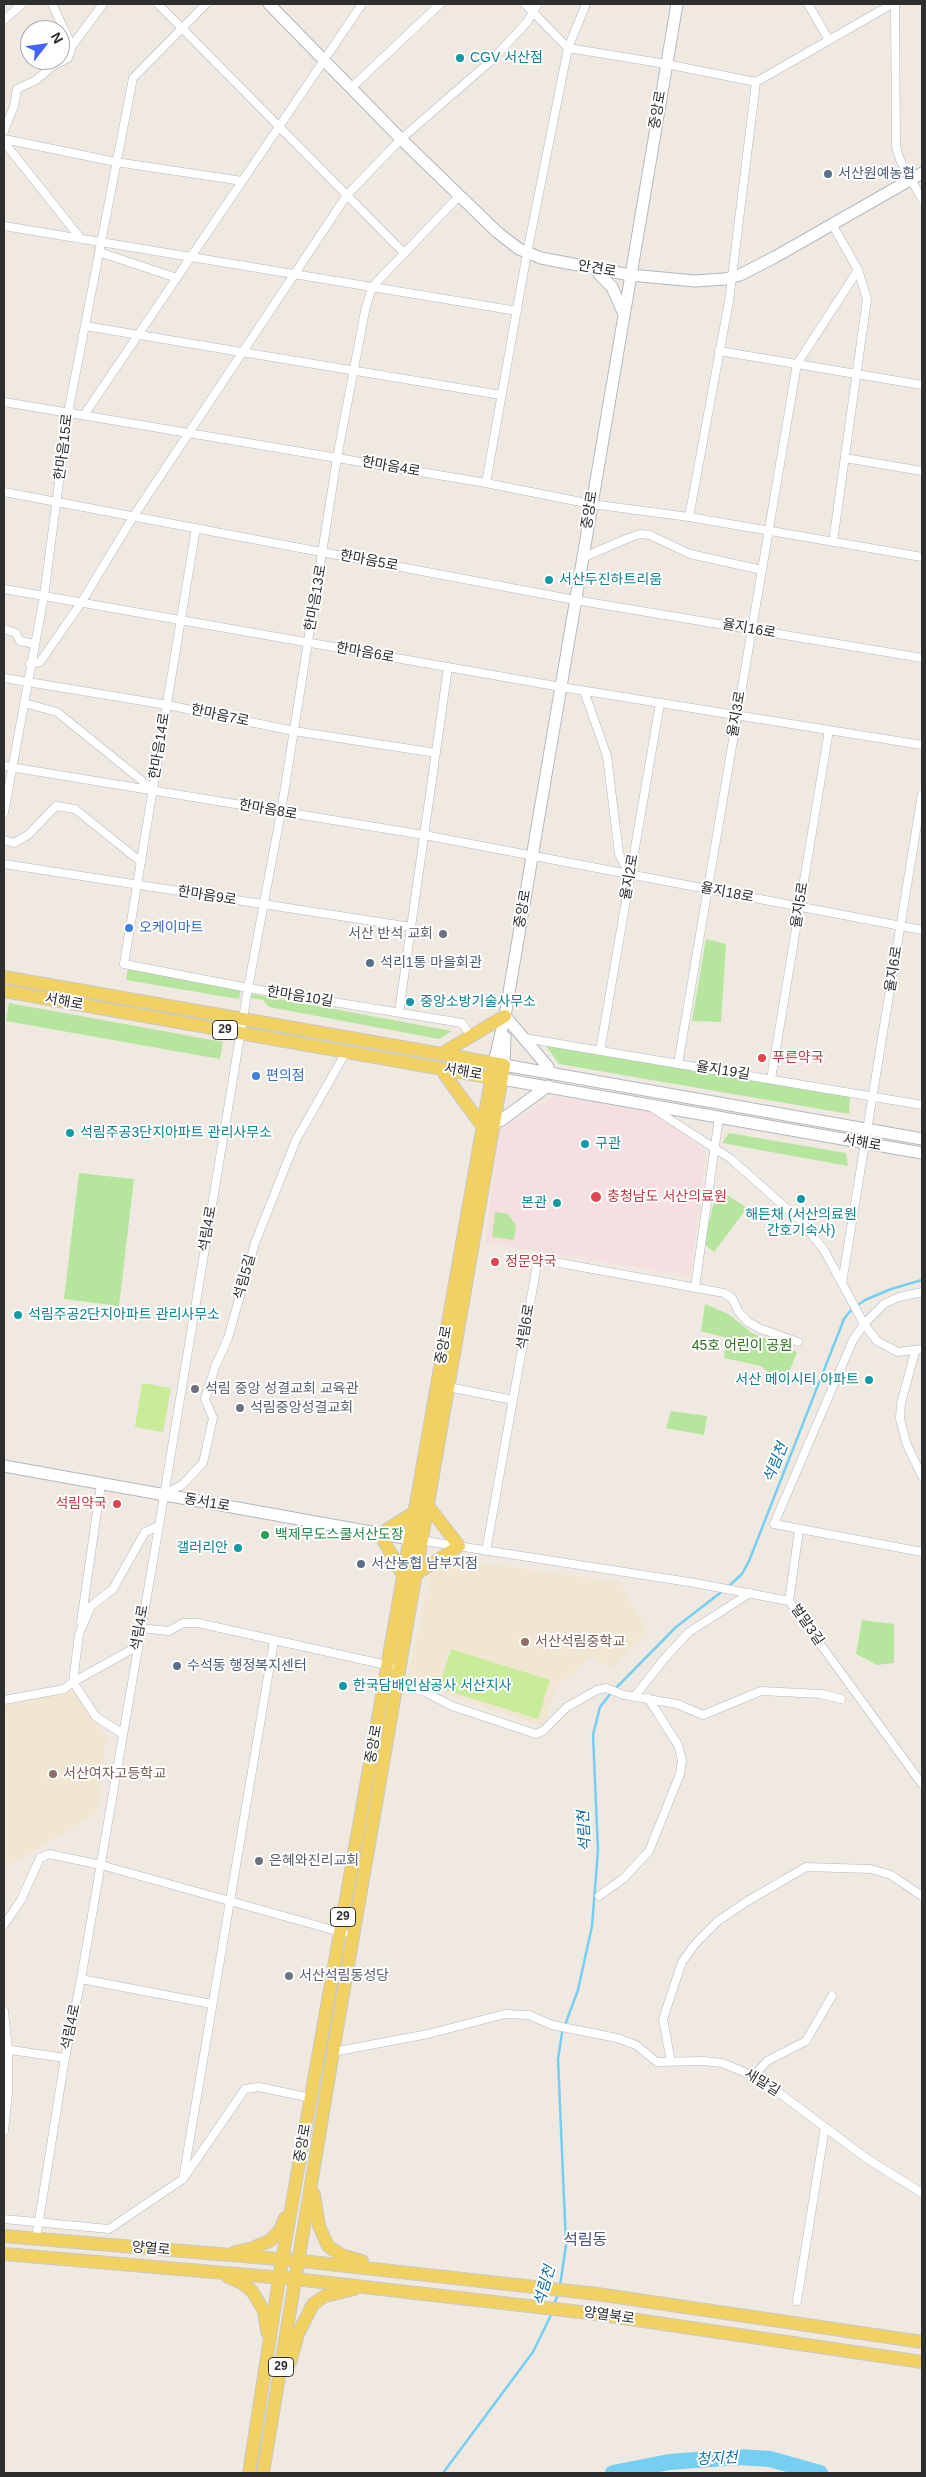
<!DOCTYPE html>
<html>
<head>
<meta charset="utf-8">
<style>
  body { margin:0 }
  #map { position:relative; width:926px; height:2477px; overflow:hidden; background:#efe9e1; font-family:Arial,sans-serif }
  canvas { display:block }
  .frame { position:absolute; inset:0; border:5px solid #2e2e2e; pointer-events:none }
  .north { position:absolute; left:20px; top:20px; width:50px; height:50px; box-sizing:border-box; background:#fff; border:1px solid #ababab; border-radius:50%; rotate:60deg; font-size:14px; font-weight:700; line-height:20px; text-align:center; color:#2e2e2e }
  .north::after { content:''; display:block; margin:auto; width:18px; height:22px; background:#4264fb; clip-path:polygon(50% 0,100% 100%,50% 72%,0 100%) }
</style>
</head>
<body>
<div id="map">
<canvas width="926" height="2477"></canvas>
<div class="frame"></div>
<div class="north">N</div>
</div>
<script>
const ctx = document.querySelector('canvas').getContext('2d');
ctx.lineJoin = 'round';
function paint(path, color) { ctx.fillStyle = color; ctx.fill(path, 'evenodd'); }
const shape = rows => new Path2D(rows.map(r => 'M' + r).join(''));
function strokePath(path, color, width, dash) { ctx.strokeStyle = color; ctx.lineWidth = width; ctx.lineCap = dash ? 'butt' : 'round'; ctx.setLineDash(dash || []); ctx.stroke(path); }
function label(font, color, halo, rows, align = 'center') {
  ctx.font = font + ' Arial,"Noto Sans KR",sans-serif'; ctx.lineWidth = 4; ctx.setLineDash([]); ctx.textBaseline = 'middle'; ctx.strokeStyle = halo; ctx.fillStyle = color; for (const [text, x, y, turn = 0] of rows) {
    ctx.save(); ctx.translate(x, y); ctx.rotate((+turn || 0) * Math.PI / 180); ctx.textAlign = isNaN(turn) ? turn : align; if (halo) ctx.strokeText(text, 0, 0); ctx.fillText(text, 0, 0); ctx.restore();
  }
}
const education = shape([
  [446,1558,620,1582,647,1630,610,1670,593,1655,557,1686,544,1727,423,1686,407,1680,431,1570],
  [72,1687,106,1737,98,1812,4,1869,4,1704]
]);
const medical = shape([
  [555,1096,654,1112,706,1152,690,1276,485,1242,500,1130]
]);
const green = shape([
  [706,939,726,944,721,1022,692,1021],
  [128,969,241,989,239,999,126,980],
  [252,994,452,1031,439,1039,269,1007,263,1000,251,998],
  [9,1003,223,1042,220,1059,6,1021],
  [544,1043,850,1095,849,1114,559,1064],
  [729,1133,846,1153,848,1166,722,1143],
  [79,1173,134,1179,119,1306,64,1299],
  [717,1188,747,1208,714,1252,704,1244],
  [495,1212,508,1214,516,1226,514,1240,492,1237],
  [705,1304,728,1314,752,1333,797,1352,784,1385,761,1366,724,1358,727,1338,701,1331],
  [671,1411,707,1416,704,1435,666,1428],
  [862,1620,894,1624,894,1663,877,1665,856,1654]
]);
const pitch = shape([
  [142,1383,171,1388,163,1432,135,1427],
  [451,1649,550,1680,538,1719,439,1688]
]);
const stream = shape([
  [728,1587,742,1574,749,1561,844,1319,851,1310,865,1300,891,1289,922,1280],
  [615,1689,676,1627,724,1590],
  [560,2286,566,2245,558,2059,562,2033,578,1990,592,1926,598,1850,593,1735,600,1707,611,1693],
  [554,2305,558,2294],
  [443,2473,533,2352,552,2313]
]);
const river = shape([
  [613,2473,669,2462,738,2457,770,2459,820,2473]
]);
const street = shape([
  [52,4,72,46],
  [158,4,404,253],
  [525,4,568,48,666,64,756,82,892,4],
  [808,4,829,40],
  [895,4,896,146,900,160,922,199],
  [4,20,22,4],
  [351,88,440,4],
  [4,131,14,106,17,89,36,80,53,66,68,58,72,46,103,4],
  [4,139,116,162,242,181],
  [4,142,81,239],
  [832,224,858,270,867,299,833,542],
  [4,226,517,311],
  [99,252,177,278],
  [85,326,501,395],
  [719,351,922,385],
  [4,402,486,483,591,504,689,517,922,557],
  [84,415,362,4],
  [845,458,922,471],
  [486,483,527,253,568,48,586,4],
  [4,492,575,600,922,658],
  [689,517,729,301,756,82],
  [196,528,124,964,248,988,462,1023,471,1036],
  [582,558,626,539,640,534,650,535,690,554,762,570],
  [4,589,561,687,922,745],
  [4,629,16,633,20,641,34,644],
  [30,664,40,662,81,603,133,517,347,195,401,139,493,59,527,22,538,4],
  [4,678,167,705,294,731,436,753],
  [584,691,607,756,619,854,630,875],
  [24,703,57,712,151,788],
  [4,766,424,835,922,930],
  [4,813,44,596,68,413,133,78,206,4],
  [4,840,14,843,28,835,56,806,75,809,141,862],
  [4,864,411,927],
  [399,1012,448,667],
  [524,1038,922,1105],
  [600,1051,660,703],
  [678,1064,797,364,858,270],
  [771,1079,829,730],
  [651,1107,731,1159,802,1222,824,1250,864,1324,877,1341,898,1352,922,1349],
  [842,1283,922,794],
  [695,1288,719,1117],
  [922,1292,899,1297,884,1304,864,1324,853,1340,774,1524,922,1552],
  [915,1352,901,1403,900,1419,907,1445,922,1476],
  [448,1387,513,1400],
  [163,1494,182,1485,203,1463,213,1418,205,1399,215,1367,228,1338,255,1243,296,1140,346,1052],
  [799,1530,789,1601,922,1784],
  [419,1540,695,1583,789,1601],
  [486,1551,538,1259,724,1293,732,1298,738,1311,748,1322,761,1329,798,1342],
  [81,1622,101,1484],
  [140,1628,169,1631,183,1623,198,1623,391,1666],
  [73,1682,79,1634,91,1606,113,1589,145,1532,159,1526],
  [73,1682,136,1647],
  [394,1684,423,1691,452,1706,536,1734,543,1731,567,1707,597,1690,606,1688,624,1695,677,1704,703,1715,761,1691,821,1694,841,1699],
  [635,1696,664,1659,689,1632,750,1593],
  [4,1700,64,1689,73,1682,96,1717,123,1734],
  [599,1896,624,1878,649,1851,680,1774,682,1760,678,1745,648,1698],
  [4,1925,21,1900,40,1858,49,1854,101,1865,344,1933],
  [81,1979,212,2004],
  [4,2011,8,2050,8,2093,4,2131],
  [4,2049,65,2058],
  [333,2052,428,2034,505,2014,529,2015,552,2025,617,2038,636,2045,657,2062,703,2061,722,2063,754,2076,762,2080,866,2158,922,2193],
  [671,2062,663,2019,682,1962,695,1944,718,1921,746,1902,806,1867,871,1869,891,1875,922,1896],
  [754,2076,767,2061,806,2041,832,1996],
  [183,2179,274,1641],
  [4,2219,109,2229,183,2179,245,2089,259,2087,311,2098],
  [36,2239,65,2058,81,1979,159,1526,248,988,281,812,337,458,365,311,372,287,459,196],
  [797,2301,825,2127]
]);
const secondary = shape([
  [269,4,401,139,497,232,519,249,541,258,630,275,695,281,725,279,740,275,775,257,922,173],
  [598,269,599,274,612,287,623,312],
  [505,1016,548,1067,548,1073],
  [505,1037,504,1065,922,1139],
  [494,1063,505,1016,677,4],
  [502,1079,922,1153],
  [494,1121,500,1121,548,1086],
  [4,1466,410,1539]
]);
const primary = shape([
  [4,977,504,1065,333,2052,263,2473],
  [4,991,499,1079],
  [441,1054,505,1016],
  [446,1069,445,1075,483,1127],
  [416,1574,459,1546,428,1506],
  [403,1575,380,1534,415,1512],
  [314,2194,319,2226,328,2246,341,2255,362,2261],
  [4,2236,302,2261,597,2294,922,2342],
  [235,2252,253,2248,271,2240,280,2230,285,2218],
  [4,2254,295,2279,589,2313,922,2362],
  [228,2277,242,2283,252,2291,264,2311,267,2332],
  [290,2363,298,2334,313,2304,325,2296,354,2289],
  [249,2473,282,2260,494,1063]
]);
const markers = [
  [460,58,5,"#0f9aa8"],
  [828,174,5,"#5c6f8a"],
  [549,580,5,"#0f9aa8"],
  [129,928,5,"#3f7fe0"],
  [443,934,5,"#6b7280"],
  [370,963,5,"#5c6f8a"],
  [410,1002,5,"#0f9aa8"],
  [762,1058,5,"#e0444e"],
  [256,1076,5,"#3f7fe0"],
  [70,1133,5,"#0f9aa8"],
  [585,1144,5,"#0f9aa8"],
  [596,1197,6,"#e0444e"],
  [801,1199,5,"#0f9aa8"],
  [557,1203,5,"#0f9aa8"],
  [495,1262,5,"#e0444e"],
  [18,1315,5,"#0f9aa8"],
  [869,1380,5,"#0f9aa8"],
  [195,1389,5,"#6b7280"],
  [240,1408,5,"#6b7280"],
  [117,1504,5,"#e0444e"],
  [265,1535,5,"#2e9e5b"],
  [238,1548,5,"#0f9aa8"],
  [361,1564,5,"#5c6f8a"],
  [525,1642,5,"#8d6e63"],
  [177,1666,5,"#5c6f8a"],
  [343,1686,5,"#0f9aa8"],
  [53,1774,5,"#8d6e63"],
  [259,1861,5,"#6b7280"],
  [289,1976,5,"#6b7280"]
];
const shields = [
  [225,1030,25],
  [343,1917,25],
  [281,2367,25]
];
const shieldNames = [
  ["29",225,1030],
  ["29",343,1917],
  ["29",281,2367]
];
const cultureNames = [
  ["CGV 서산점",470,58],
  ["서산두진하트리움",559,580],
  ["중앙소방기술사무소",420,1002],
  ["석림주공3단지아파트 관리사무소",80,1133],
  ["구관",595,1144],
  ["본관",547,1203,"right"],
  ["해든채 (서산의료원",801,1215,"center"],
  ["간호기숙사)",801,1231,"center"],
  ["석림주공2단지아파트 관리사무소",28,1315],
  ["서산 메이시티 아파트",859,1380,"right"],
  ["갤러리안",228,1548,"right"],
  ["한국담배인삼공사 서산지사",353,1686]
];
const streetNames = [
  ["중앙로",658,110,-80],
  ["안견로",597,269,10],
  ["한마음15로",64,447,-83],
  ["한마음4로",391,467,10],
  ["중앙로",590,510,-81],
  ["한마음5로",369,561,11],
  ["한마음13로",316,598,-80],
  ["율지16로",749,629,10],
  ["한마음6로",365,653,10],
  ["율지3로",737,714,-80],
  ["한마음7로",220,716,12],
  ["한마음14로",160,746,-81],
  ["한마음8로",268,810,10],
  ["율지2로",630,877,-80],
  ["율지18로",727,893,11],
  ["한마음9로",207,896,9],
  ["율지5로",800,905,-81],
  ["중앙로",523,909,-80],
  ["율지6로",894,969,-81],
  ["한마음10길",300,997,9],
  ["서해로",64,1002,10],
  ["율지19길",723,1071,9],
  ["서해로",463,1072,10],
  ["서해로",862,1143,10],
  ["석림4로",208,1229,-80],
  ["석림5길",245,1277,-74],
  ["석림6로",526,1327,-80],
  ["중앙로",444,1345,-80],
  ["동서1로",207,1503,10],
  ["벌말3길",807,1625,55],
  ["석림4로",140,1628,-80],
  ["중앙로",374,1744,-80],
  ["석림4로",71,2027,-78],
  ["새말길",762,2083,31],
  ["중앙로",303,2143,-80],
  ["양열로",151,2249,5],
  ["양열북로",609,2316,8]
];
const serviceNames = [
  ["서산원예농협",838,174],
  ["석리1통 마을회관",380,963],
  ["서산농협 남부지점",371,1564],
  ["수석동 행정복지센터",187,1666]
];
const shopNames = [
  ["오케이마트",139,928],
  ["편의점",266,1076]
];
const worshipNames = [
  ["서산 반석 교회",433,934,"right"],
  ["석림 중앙 성결교회 교육관",205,1389],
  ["석림중앙성결교회",250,1408],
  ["은혜와진리교회",269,1861],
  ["서산석림동성당",299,1976]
];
const healthNames = [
  ["푸른약국",772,1058],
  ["충청남도 서산의료원",607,1197],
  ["정문약국",505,1262],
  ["석림약국",107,1504,"right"]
];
const parkNames = [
  ["45호 어린이 공원",742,1346]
];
const leisureNames = [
  ["백제무도스쿨서산도장",275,1535]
];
const educationNames = [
  ["서산석림중학교",535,1642],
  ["서산여자고등학교",63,1774]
];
const waterNames = [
  ["석림천",776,1463,-68],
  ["석림천",585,1831,-93],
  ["석림천",545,2286,-74],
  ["청지천",717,2459,-3]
];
const quarterNames = [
  ["석림동",585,2241]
];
paint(education, '#f0e6d1');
paint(medical, '#f5dfe0');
paint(green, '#b6e59e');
paint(pitch, '#c9ec9a');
strokePath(stream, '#75cff0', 2.5);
strokePath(river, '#75cff0', 16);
strokePath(street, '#b4b7c1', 9);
strokePath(secondary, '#b4b7c1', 13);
strokePath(primary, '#c9c9c9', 14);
strokePath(street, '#fff', 8);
strokePath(secondary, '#fff', 11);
strokePath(primary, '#f2d163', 12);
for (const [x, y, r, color] of markers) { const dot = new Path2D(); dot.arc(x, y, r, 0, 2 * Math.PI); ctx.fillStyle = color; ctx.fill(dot); strokePath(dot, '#fff', 2); }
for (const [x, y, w] of shields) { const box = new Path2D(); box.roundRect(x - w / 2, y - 9.5, w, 19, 4); ctx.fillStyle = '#fff'; ctx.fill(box); strokePath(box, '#2e2e2e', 1); }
label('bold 12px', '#2e2e2e', null, shieldNames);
label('14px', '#0d838f', '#fff', cultureNames, 'left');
label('14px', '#2e2e2e', '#fff', streetNames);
label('14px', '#4e5e75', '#fff', serviceNames, 'left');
label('14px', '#366cbe', '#fff', shopNames, 'left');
label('14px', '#5b616d', '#fff', worshipNames, 'left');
label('14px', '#be3a42', '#fff', healthNames, 'left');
label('14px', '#2c6e1b', '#fff', parkNames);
label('14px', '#27864d', '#fff', leisureNames, 'left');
label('14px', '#785e54', '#fff', educationNames, 'left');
label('italic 15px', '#0d6fa3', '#fff', waterNames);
label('16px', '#4d5680', '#fff', quarterNames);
</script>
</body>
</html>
